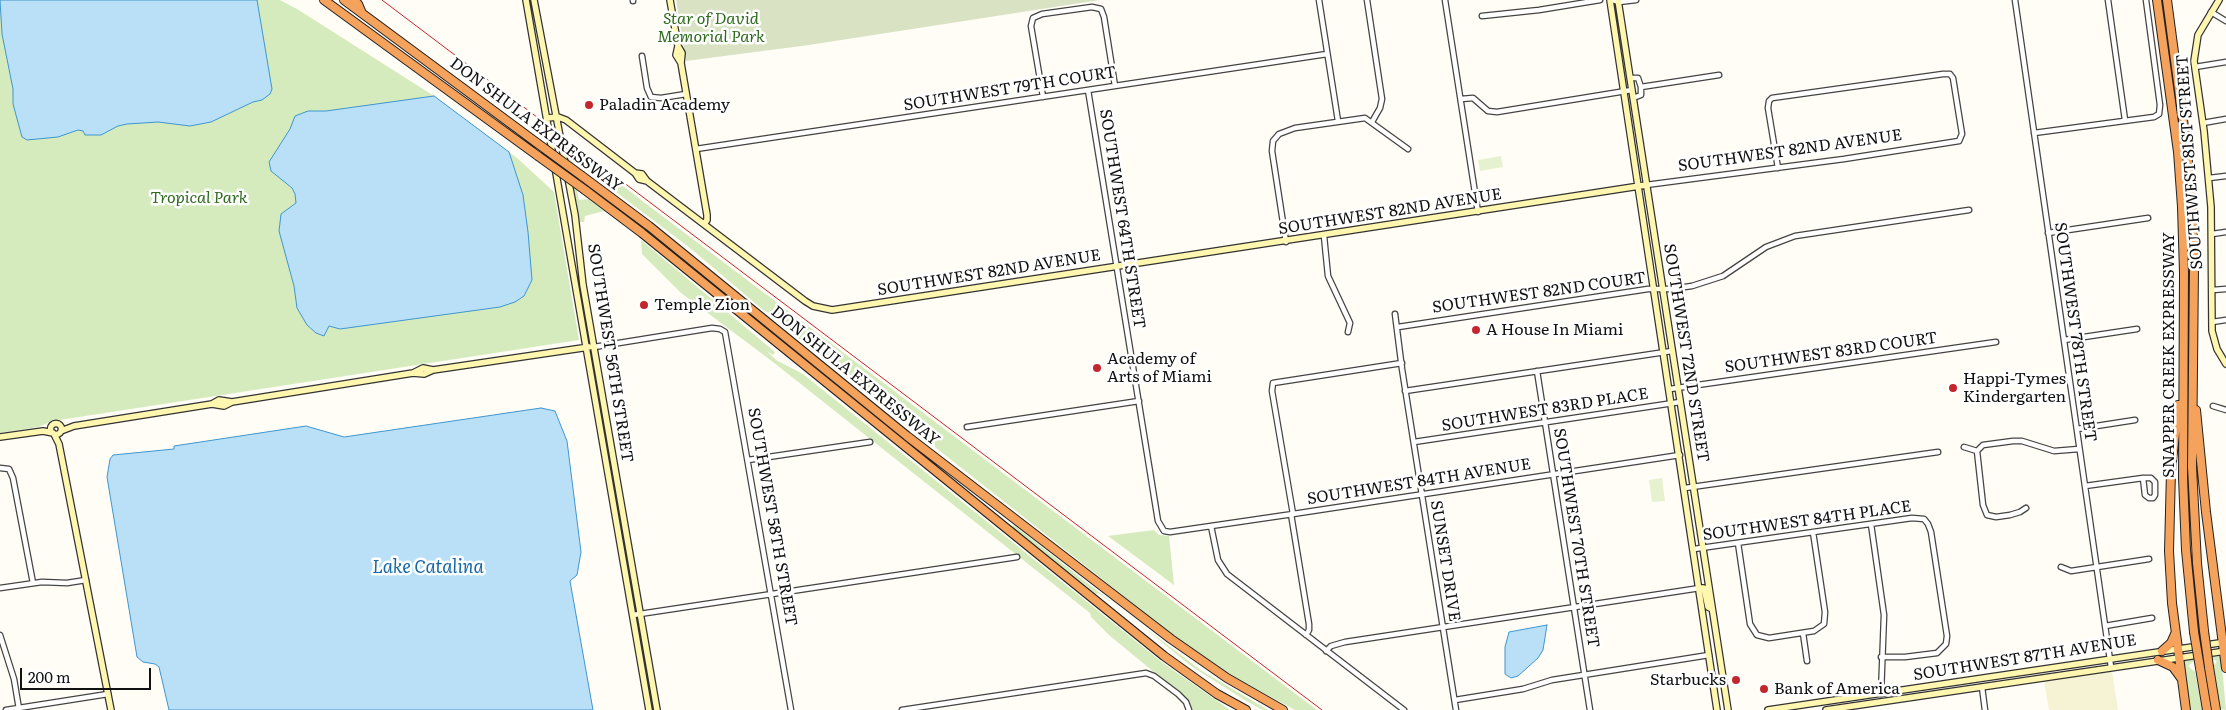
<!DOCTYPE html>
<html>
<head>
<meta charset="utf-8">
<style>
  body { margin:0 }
  #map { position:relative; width:2226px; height:710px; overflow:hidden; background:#fffdf5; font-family:Literata,serif }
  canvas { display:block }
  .scale { position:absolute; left:20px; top:668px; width:131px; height:22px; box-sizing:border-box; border:2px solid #111; border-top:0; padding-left:6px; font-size:15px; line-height:18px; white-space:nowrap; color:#111; -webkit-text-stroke:4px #fff; paint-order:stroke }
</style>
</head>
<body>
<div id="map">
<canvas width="2226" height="710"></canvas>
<div class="scale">200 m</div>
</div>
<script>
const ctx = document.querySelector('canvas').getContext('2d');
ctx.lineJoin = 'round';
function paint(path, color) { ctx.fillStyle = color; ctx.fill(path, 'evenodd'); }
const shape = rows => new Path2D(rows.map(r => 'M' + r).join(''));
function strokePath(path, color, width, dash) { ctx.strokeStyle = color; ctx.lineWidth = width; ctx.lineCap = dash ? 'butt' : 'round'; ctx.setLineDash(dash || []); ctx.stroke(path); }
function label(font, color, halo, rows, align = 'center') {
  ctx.font = font + ' Literata,serif'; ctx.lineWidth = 5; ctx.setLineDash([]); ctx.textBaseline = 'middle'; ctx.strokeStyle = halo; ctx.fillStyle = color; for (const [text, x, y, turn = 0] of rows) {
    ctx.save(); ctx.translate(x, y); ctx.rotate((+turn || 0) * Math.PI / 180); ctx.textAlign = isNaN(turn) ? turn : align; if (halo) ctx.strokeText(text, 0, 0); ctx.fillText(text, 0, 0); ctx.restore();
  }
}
const farmland = shape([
  [2112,671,2118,710,2049,710,2044,681]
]);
const green = shape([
  [0,0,280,0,297,9,434,96,517,158,554,192,579,340,53,421,38,427,0,433],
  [568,144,653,209,1317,710,1295,710,1229,674,1178,639,935,447,935,444,785,328,787,326,798,334,799,332,794,328,762,309,690,248,579,164,580,160,576,159,572,166,579,200,588,199,604,211,585,216,584,222,580,222,566,145],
  [641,240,775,352,773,355,767,351,776,360,803,374,1163,663,1230,710,1191,710,1189,701,1109,635,1091,617,1090,613,773,362,681,293,642,254],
  [1014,525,1110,601,1109,601,1098,593,1096,594,1014,529,1012,527],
  [1154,530,1159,535,1169,536,1174,585,1108,536],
  [1141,625,1202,671,1268,710,1263,710,1248,702,1191,666],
  [2221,656,2226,710,2220,709,2213,667,2217,661,2210,659,2194,661,2188,666,2195,672,2202,710,2189,710,2182,661]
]);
const cemetery = shape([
  [676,0,1100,0,809,45,686,61]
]);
const pitch = shape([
  [1501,156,1503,167,1480,171,1478,160],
  [1662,478,1665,501,1652,502,1649,480]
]);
const water = shape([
  [0,0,257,0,272,89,270,94,262,100,253,102,211,122,190,126,158,122,127,124,118,126,101,135,85,135,83,131,78,130,58,137,27,140,22,137,13,104,13,89,2,34,0,0],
  [434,96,509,152,523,195,528,232,532,280,524,296,515,302,500,307,340,329,329,326,324,336,316,333,307,325,297,308,294,286,279,231,281,214,296,203,295,194,292,188,271,171,269,162,290,129,295,116,308,111,326,111,434,96],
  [541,408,555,411,567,441,581,552,577,575,570,581,593,710,169,710,159,667,155,664,143,662,137,657,107,477,110,459,113,455,174,449,174,446,306,426,344,437,541,408],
  [1547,625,1543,650,1538,658,1518,676,1511,678,1505,674,1505,647,1509,632,1547,625]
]);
const street = shape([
  [633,0,633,1],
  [1319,0,1338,121],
  [1367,0,1382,99,1380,108,1372,122],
  [1445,0,1478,212],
  [1613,0,1619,2,1636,0],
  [2015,0,2111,667],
  [2108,0,2125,120],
  [2211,12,2226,21],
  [1482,16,1539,10,1600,0],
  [642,56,647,88,651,97,661,98,686,94],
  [2195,67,2226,62],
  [1630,78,1638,78,1641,87,1641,95,1633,98],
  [1641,87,1719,75],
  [1088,90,1158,521,1164,531,1170,532,1293,514,1680,455],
  [1043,97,1031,26,1033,18,1042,14,1092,7,1101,9,1104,17,1115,86],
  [1461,99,1473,98,1488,111,1497,112,1632,90],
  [2203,123,2226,119],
  [2034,133,2154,117,2159,114,2160,105,2146,0],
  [696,149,1327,54],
  [2209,178,2226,176],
  [1646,185,1844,159,1959,141,1962,134,1953,78,1950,74,1943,74,1772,98,1769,101,1768,108,1778,168],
  [2048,233,2148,218],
  [2212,234,2226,232],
  [1324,236,1328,276,1350,323,1348,332],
  [1286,242,1272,151,1273,141,1279,134,1295,128,1365,118,1408,149],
  [2212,290,2226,289],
  [1395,314,1402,369,1456,710],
  [2212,322,2226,320],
  [1398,327,1648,289,1670,289,1692,286,1723,276,1766,247,1795,236,1969,210],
  [2064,340,2137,329],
  [594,347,712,328,720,329,725,332,791,710],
  [1537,371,1590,710],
  [1670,389,1996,342],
  [1405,391,1672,351],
  [2213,406,2226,410],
  [967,427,1139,401],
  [2077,429,2135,420],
  [1414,442,1680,402],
  [1964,447,1977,451],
  [1977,451,1983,445,2013,441,2022,441,2054,451,2079,449],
  [1977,451,1983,505,1987,515,1996,517,2010,515,2020,512,2026,508],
  [748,460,870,442],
  [0,468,9,469,13,478,33,583],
  [2085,486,2143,478,2145,495,2149,498,2153,498,2155,495,2155,482,2151,478,2143,478],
  [1685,488,1938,452],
  [1291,514,1309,624,1309,630,1306,635],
  [1293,514,1272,391,1273,383,1402,363],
  [1871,524,1884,615,1881,694],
  [1211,526,1218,560,1227,574,1404,710],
  [1738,543,1750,624,1757,635,1769,638,1814,631,1824,624,1825,612,1813,532],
  [1694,549,1912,518,1924,519,1928,524,1931,532,1947,636,1946,644,1937,653,1905,657,1881,657],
  [2061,567,2071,571,2149,559],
  [0,588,42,582,67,583,86,580],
  [633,615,1017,557],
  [2105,626,2152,618],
  [1803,633,1807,661],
  [0,635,14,679,19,709],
  [1326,651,1331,646,1345,642,1700,588],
  [1982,687,1985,710],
  [1455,700,1523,689,1552,680,1709,655],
  [6,710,108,694],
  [902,710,1146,673,1154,676,1178,694,1186,702,1189,710]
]);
const secondary = shape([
  [526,0,649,710],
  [534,0,575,215,583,285,657,710],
  [670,0,678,46,682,53,681,63,707,215,707,220,704,224],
  [1610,0,1717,710],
  [1618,0,1728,710],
  [2219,0,2198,35,2194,61,2204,131,2211,207,2212,331,2217,349,2226,364],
  [678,46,676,55,681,63],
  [547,118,558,117,566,120,635,173,639,179,647,181],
  [635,173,642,174,647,181,805,301,813,306,832,310,1646,185],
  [413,373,423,368,433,370],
  [212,404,219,400,232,402],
  '50.5 429a5.5 5.5 0 1 1 11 0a5.5 5.5 0 1 1-11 0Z',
  [61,431,74,426,212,404,224,406,232,402,413,373,424,374,433,370,589,347],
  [54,434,59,444,111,710],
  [0,437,43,431,53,433],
  [1700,588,1704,588,1708,607,1712,609],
  [1768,710,2226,642],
  [1826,710,2226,651]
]);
const highway = shape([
  [324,0,538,156],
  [344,0,537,143],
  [354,0,358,4,361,11],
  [2157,0,2178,152,2182,207,2184,273,2183,478,2186,550,2194,632],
  [2167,0,2187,150,2192,212,2194,268,2192,467,2197,563,2204,631],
  [582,176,649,226,907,436,1171,639,1227,678,1283,710],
  [585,190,642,233,1164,656,1217,694,1246,710],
  [2178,405,2171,471,2169,551,2172,603,2186,710],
  [2196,410,2206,512,2226,668],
  [2162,651,2171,643,2175,634],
  [2158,660,2173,667,2181,678],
  [2209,667,2216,710],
  [2200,668,2207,710]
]);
const rail = shape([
  [382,0,1322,710]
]);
const highwayBridge = shape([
  [537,143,582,176],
  [538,156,585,190],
  [2204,631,2209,667],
  [2194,632,2200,668]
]);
const markers = [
  [589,105,5,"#c4262e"],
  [644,305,5,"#c4262e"],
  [1476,330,5,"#c4262e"],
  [1097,368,5,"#c4262e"],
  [1953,388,5,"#c4262e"],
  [1736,680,5,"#c4262e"],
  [1764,689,5,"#c4262e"]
];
const parkNames = [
  ["Star of David",711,19],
  ["Memorial Park",711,37],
  ["Tropical Park",199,198]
];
const streetNames = [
  ["SOUTHWEST 79TH COURT",1010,89,-9],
  ["DON SHULA EXPRESSWAY",536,125,37],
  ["SOUTHWEST 82ND AVENUE",1790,151,-8],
  ["SOUTHWEST 81ST STREET",2190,162,-94],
  ["SOUTHWEST 82ND AVENUE",1390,212,-9],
  ["SOUTHWEST 64TH STREET",1122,219,81],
  ["SOUTHWEST 82ND AVENUE",989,273,-9],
  ["SOUTHWEST 82ND COURT",1539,293,-8],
  ["SOUTHWEST 78TH STREET",2075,332,82],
  ["SOUTHWEST 56TH STREET",610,353,81],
  ["SOUTHWEST 72ND STREET",1686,353,81],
  ["SOUTHWEST 83RD COURT",1831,353,-8],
  ["SNAPPER CREEK EXPRESSWAY",2169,355,-90],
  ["DON SHULA EXPRESSWAY",855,376,39],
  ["SOUTHWEST 83RD PLACE",1545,410,-9],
  ["SOUTHWEST 84TH AVENUE",1419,482,-9],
  ["SOUTHWEST 58TH STREET",772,517,80],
  ["SOUTHWEST 84TH PLACE",1807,521,-8],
  ["SOUTHWEST 70TH STREET",1576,538,81],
  ["SUNSET DRIVE",1445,561,81],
  ["SOUTHWEST 87TH AVENUE",2025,658,-9]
];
const poiNames = [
  ["Paladin Academy",599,105],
  ["Temple Zion",654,305],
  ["A House In Miami",1486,330],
  ["Academy of",1107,359],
  ["Arts of Miami",1107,377],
  ["Happi-Tymes",1963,379],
  ["Kindergarten",1963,397],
  ["Starbucks",1726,680,"right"],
  ["Bank of America",1774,689]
];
const waterNames = [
  ["Lake Catalina",428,568]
];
paint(farmland, '#f6f3d4');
paint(green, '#d5ebbd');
paint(cemetery, '#d9e3c4');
paint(pitch, '#e6f2cf');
paint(water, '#b9e0f7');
strokePath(water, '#3f96cf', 1);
strokePath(street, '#444', 7);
strokePath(secondary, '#333', 8);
strokePath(highway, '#222', 10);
strokePath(street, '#fff', 4.5);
strokePath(secondary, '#fff6b0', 5.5);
strokePath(highway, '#f5a25d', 8);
strokePath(rail, '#c4262e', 1);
strokePath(highwayBridge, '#222', 10, []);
strokePath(highwayBridge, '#f5a25d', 8);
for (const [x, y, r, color] of markers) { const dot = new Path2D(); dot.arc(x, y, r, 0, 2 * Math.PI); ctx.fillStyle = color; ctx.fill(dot); strokePath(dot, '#fff', 2); }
label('italic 16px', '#2f6b1f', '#fff', parkNames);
label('16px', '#111', '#fff', streetNames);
label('16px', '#111', '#fff', poiNames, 'left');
label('italic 18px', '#1768a6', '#fff', waterNames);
</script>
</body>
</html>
